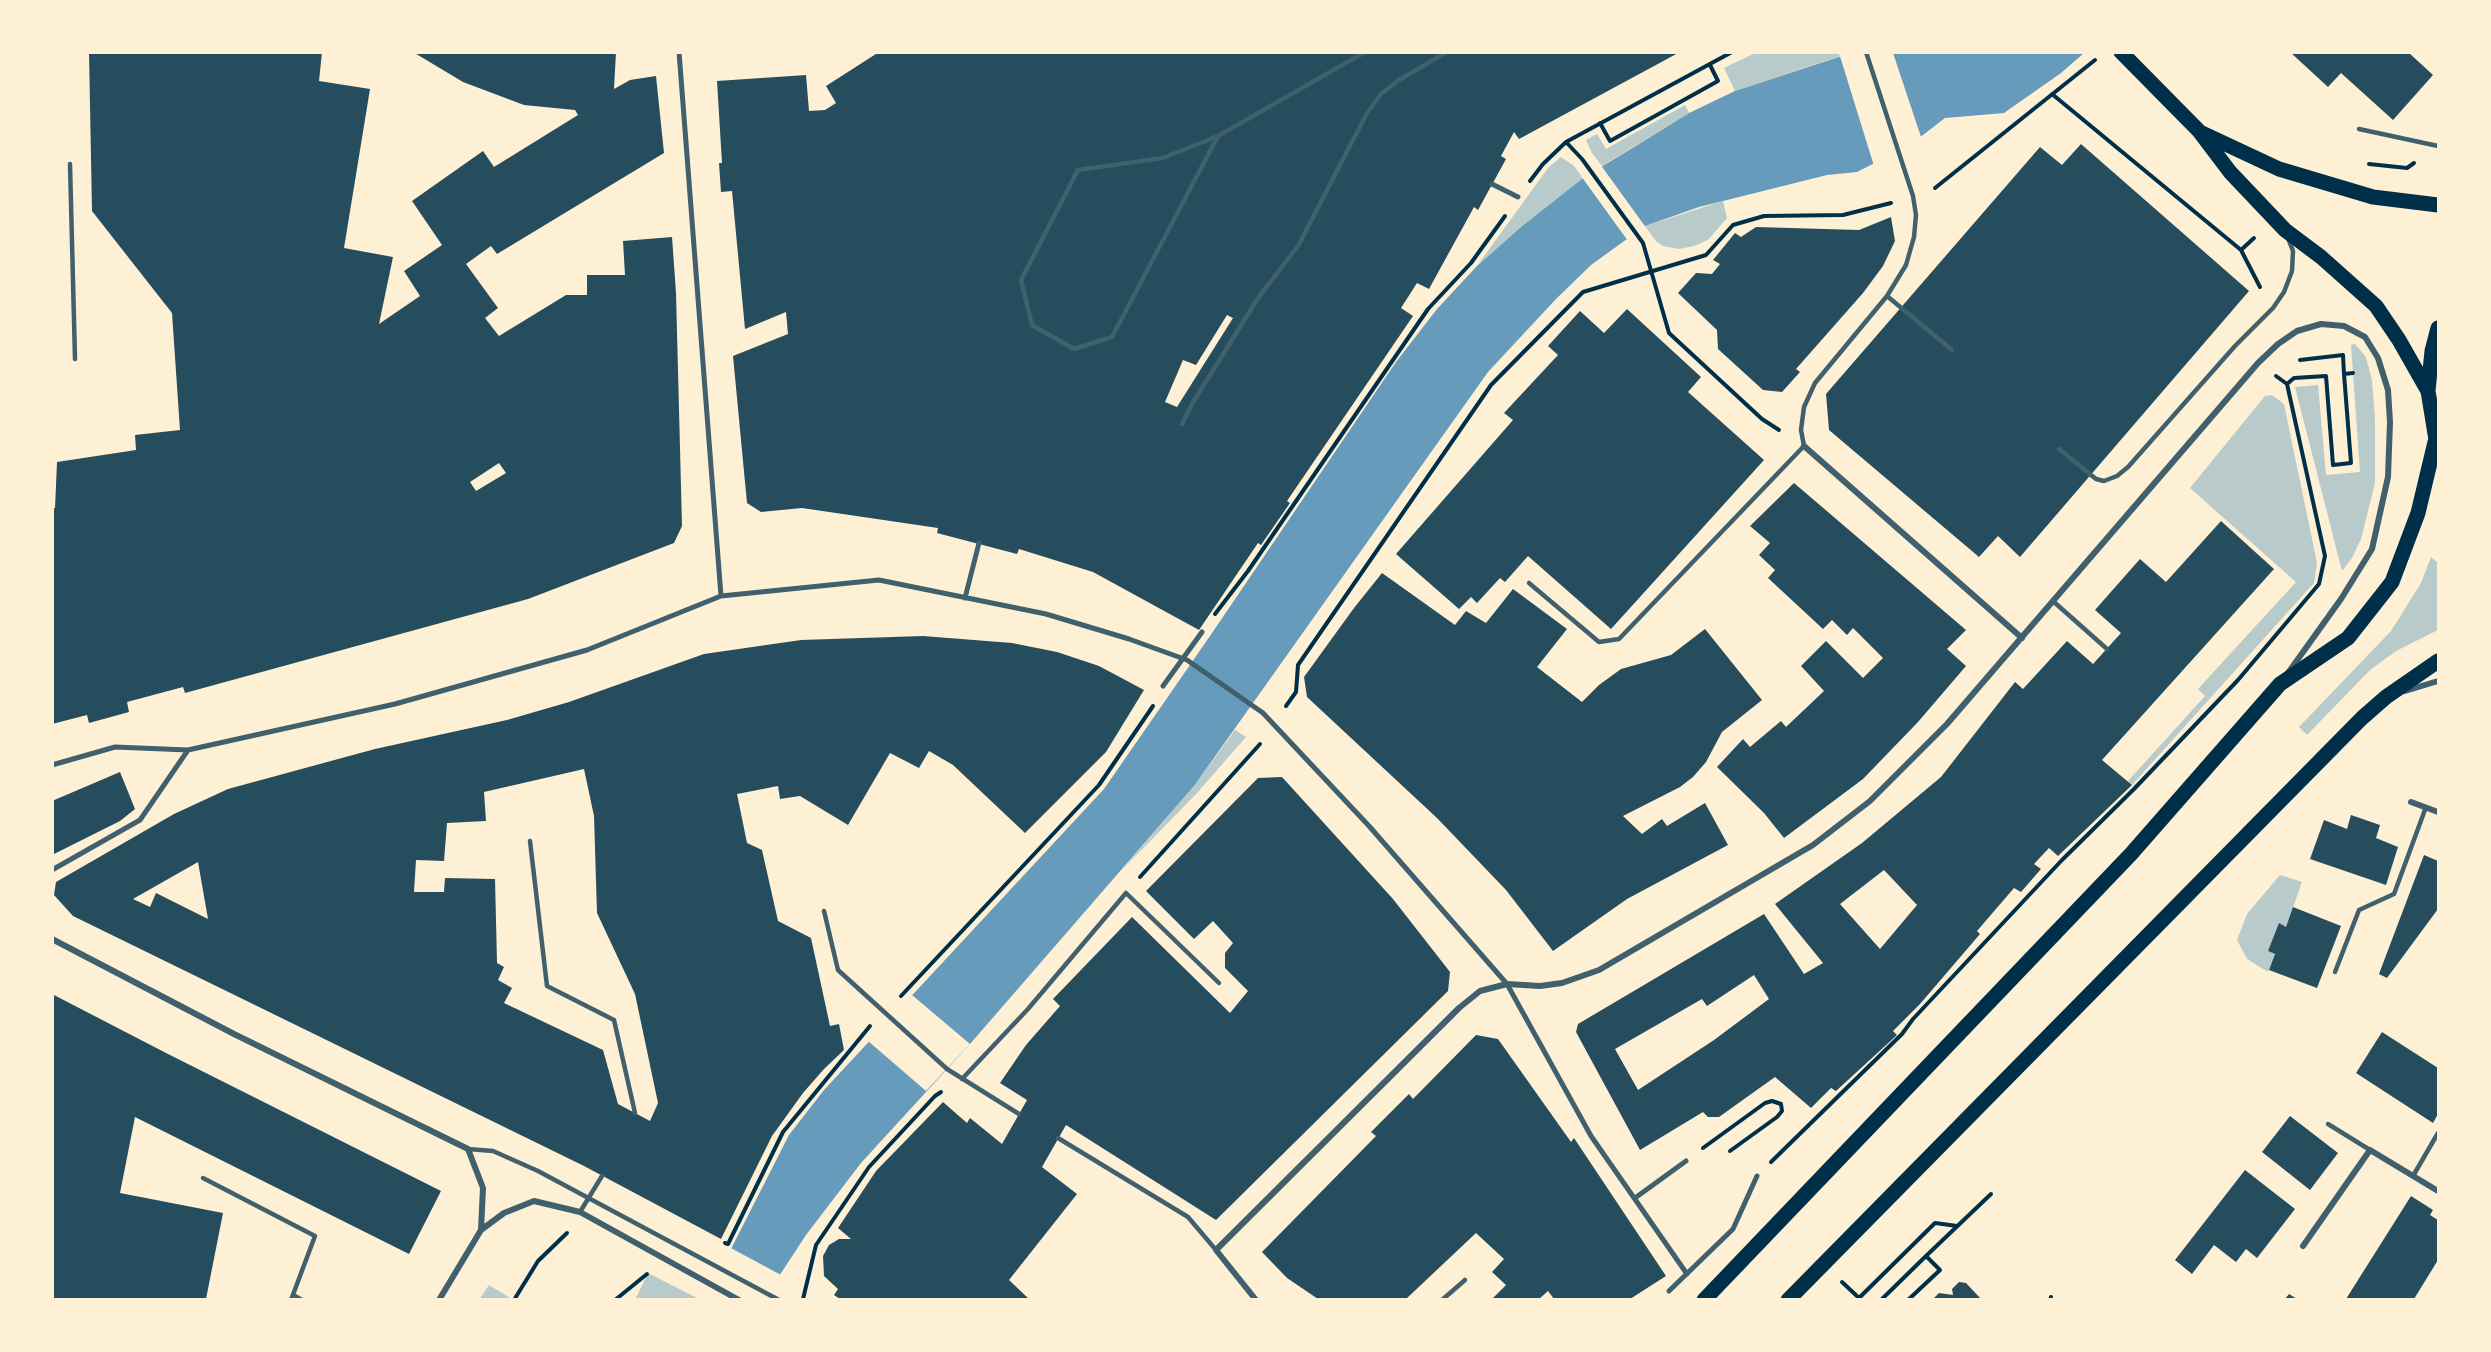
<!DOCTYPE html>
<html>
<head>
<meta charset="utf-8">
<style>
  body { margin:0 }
  #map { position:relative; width:2491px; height:1352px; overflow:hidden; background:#fdf0d5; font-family:"Space Grotesk",sans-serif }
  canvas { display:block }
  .frame { position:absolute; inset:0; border:54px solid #fdf0d5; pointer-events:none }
</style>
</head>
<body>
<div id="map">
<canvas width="2491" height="1352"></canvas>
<div class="frame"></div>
</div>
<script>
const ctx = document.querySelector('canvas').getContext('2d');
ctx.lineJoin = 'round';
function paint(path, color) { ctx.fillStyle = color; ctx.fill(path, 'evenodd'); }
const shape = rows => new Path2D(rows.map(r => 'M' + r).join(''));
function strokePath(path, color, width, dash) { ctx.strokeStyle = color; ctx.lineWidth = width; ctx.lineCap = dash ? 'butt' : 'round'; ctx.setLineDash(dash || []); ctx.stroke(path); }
const green = shape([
  [1839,52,1840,56,1735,91,1724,68,1755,53],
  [1685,105,1689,113,1602,166,1592,153,1586,140,1597,134,1606,149],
  [1561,157,1574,166,1583,178,1521,227,1477,266,1548,168],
  [1723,201,1727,218,1708,240,1694,246,1679,249,1663,246,1656,241,1645,226],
  [2355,344,2366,357,2372,381,2375,419,2375,483,2361,539,2352,558,2342,571,2295,387,2318,385,2326,475,2360,472,2351,345],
  [2272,395,2284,404,2317,563,2314,583,2132,785,2128,781,2205,696,2198,689,2296,582,2190,488,2265,396],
  [2431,557,2438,563,2438,630,2396,651,2370,670,2307,735,2299,727,2391,631,2421,583],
  [1235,730,1246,737,1197,793,1122,870,1194,786],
  [2280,875,2302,882,2286,927,2279,924,2268,951,2275,954,2268,972,2247,959,2237,940,2247,914],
  [648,1273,699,1299,635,1300],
  [489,1285,512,1299,479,1300]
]);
const water = shape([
  [1851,53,2084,53,2061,73,2004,113,1945,118,1910,145,1857,172,1827,175,1699,207,1645,226,1591,265,1556,299,1488,372,1194,786,970,1044,861,1163,806,1235,764,1299,705,1300,789,1135,824,1090,1104,789,1210,636,1396,362,1437,309,1477,266,1521,227,1583,178,1639,144,1689,113,1735,91]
]);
const pier = shape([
  [1839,53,1893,53,1922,140,1912,148,1874,166],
  [1600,164,1647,229,1628,241,1581,176],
  [912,995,970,1044,926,1091,868,1041],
  [729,1247,783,1276,767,1300,702,1300]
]);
const building = shape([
  [89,52,322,52,319,81,370,89,344,248,393,257,379,324,420,296,404,271,442,245,412,201,483,151,494,167,578,115,575,110,524,105,463,82,413,52,616,52,614,89,630,80,656,76,664,153,497,254,491,246,466,264,498,308,485,318,499,336,566,295,587,295,587,275,625,275,623,241,672,237,676,293,682,526,674,543,528,599,185,693,183,687,127,702,129,712,89,723,87,715,52,724,52,508,55,508,57,462,136,450,135,435,180,430,172,313,92,211],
  [499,463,506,473,476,491,470,482],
  [879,52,1680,52,1519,139,1514,132,1501,156,1506,159,1478,210,1474,207,1429,289,1417,283,1401,308,1413,316,1287,501,1290,503,1261,545,1258,543,1199,630,1093,572,1019,549,1017,554,937,533,938,528,802,508,761,512,747,503,733,356,788,334,786,312,745,329,732,191,721,192,719,163,722,163,717,81,806,75,809,111,825,110,836,103,826,86],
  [1227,315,1233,318,1177,407,1165,402,1183,360,1196,365],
  [2290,52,2408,52,2433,75,2393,120,2341,73,2328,87],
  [2081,144,2249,291,2020,557,1998,536,1979,557,1829,430,1826,394,2040,147,2062,165],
  [1891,217,1895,241,1883,266,1863,293,1796,369,1800,372,1782,392,1763,390,1718,349,1717,330,1678,293,1696,273,1712,274,1720,264,1713,260,1735,233,1741,237,1756,227,1859,230],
  [1627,309,1701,377,1688,392,1764,460,1611,629,1528,556,1505,582,1500,578,1477,603,1471,597,1459,609,1396,554,1513,420,1504,413,1558,355,1548,346,1580,311,1604,333],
  [1794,483,1966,630,1947,649,1966,666,1918,722,1863,779,1784,838,1764,813,1717,767,1743,739,1750,747,1781,721,1786,727,1824,691,1801,666,1826,641,1863,678,1883,658,1853,628,1847,635,1832,620,1823,629,1768,578,1775,570,1759,555,1770,543,1750,526],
  [2221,521,2274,569,2102,760,2132,785,2058,856,2049,848,2034,864,2041,869,2021,892,2014,888,1977,931,1980,934,1920,1004,1893,1031,1897,1035,1836,1091,1831,1088,1811,1108,1775,1077,1719,1117,1708,1117,1703,1112,1640,1150,1576,1032,1578,1024,1764,914,1804,974,1823,963,1775,904,1862,843,1941,777,2015,682,2023,689,2067,641,2093,664,2121,633,2095,610,2140,559,2166,582],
  [1884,870,1917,905,1880,949,1840,904],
  [1754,975,1769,999,1714,1040,1638,1090,1615,1049,1702,999,1707,1006],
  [1382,573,1455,625,1466,611,1486,623,1513,589,1567,629,1537,667,1582,702,1599,685,1621,669,1671,655,1705,629,1762,700,1722,732,1706,762,1693,777,1680,787,1623,816,1642,834,1662,819,1667,826,1705,803,1728,845,1627,899,1553,951,1506,890,1437,818,1307,697,1304,677,1354,608],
  [923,636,1012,643,1057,652,1099,666,1144,690,1106,752,1025,833,953,765,929,751,919,768,890,753,848,825,800,796,780,799,778,786,737,794,747,843,762,850,778,921,811,938,830,1026,839,1024,844,1050,824,1069,803,1093,772,1136,721,1239,584,1166,73,916,54,895,56,882,174,814,228,789,375,749,507,720,569,702,704,654,801,640],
  [584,769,594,816,597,913,635,994,658,1103,650,1121,618,1104,603,1050,504,1003,512,988,498,980,504,967,497,963,495,879,445,878,444,892,414,892,416,860,444,861,447,823,486,821,484,792],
  [198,862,208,919,156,893,150,907,133,899],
  [120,772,135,809,120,821,52,855,52,801],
  [1282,777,1393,899,1450,972,1448,991,1216,1220,1066,1125,1042,1167,1077,1194,1009,1280,1029,1299,840,1299,834,1295,838,1289,824,1276,823,1256,829,1245,839,1239,851,1239,838,1228,876,1171,943,1102,967,1123,970,1118,1002,1144,1027,1100,1000,1083,1026,1045,1060,1006,1053,999,1132,917,1230,1013,1248,991,1225,968,1225,953,1233,943,1213,921,1194,939,1146,891,1258,778],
  [2351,815,2380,825,2376,838,2398,847,2386,885,2310,859,2324,820,2347,829],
  [2424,855,2438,861,2438,909,2387,978,2379,974],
  [2293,907,2341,926,2317,988,2269,970,2275,954,2268,951,2279,923,2286,927],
  [52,994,168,1054,441,1191,409,1254,135,1117,120,1193,223,1213,206,1299,52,1299],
  [2382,1032,2438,1068,2438,1114,2433,1123,2356,1073],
  [1476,1035,1498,1039,1571,1142,1574,1138,1666,1276,1630,1299,1554,1299,1548,1291,1539,1299,1492,1299,1506,1285,1492,1272,1504,1259,1476,1233,1406,1299,1318,1299,1287,1278,1262,1252,1376,1136,1371,1132,1409,1094,1413,1099],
  [2290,1116,2338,1153,2310,1190,2262,1152],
  [2245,1170,2295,1209,2257,1258,2246,1249,2236,1262,2214,1245,2192,1274,2175,1260],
  [2411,1196,2433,1210,2430,1215,2438,1220,2438,1260,2414,1299,2346,1299],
  [1959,1282,1966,1283,1981,1299,1933,1299,1939,1293,1953,1295,1952,1289],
  [2289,1294,2297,1299,2285,1299]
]);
const path = shape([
  [2052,94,2241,250,2260,287],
  [1600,123,1610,141,1718,81,1710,65],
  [1566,142,1582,159,1643,243,1669,333,1762,419,1779,430],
  [2369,164,2407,168,2414,163],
  [1530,181,1543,164,1566,142,1732,52],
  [1935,188,2095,60],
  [2241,250,2254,238],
  [2300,360,2343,355,2344,374],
  [2287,384,2294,378,2326,376,2333,465,2351,463,2344,374,2353,373],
  [1215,614,1248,571,1428,309,1471,263,1505,216],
  [1286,706,1296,692,1298,665,1491,385,1583,292,1706,255,1733,225,1764,216,1843,215,1891,203],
  [1140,877,1260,744],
  [901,996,1099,785,1153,706],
  [1703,1148,1765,1103,1772,1101,1781,1104,1782,1111,1777,1117,1730,1151],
  [1771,1162,1902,1034,1913,1019,2062,860,2134,789,2238,680,2319,584,2325,556,2287,384,2276,376],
  [725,1243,728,1244,783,1132,870,1026],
  [1926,1256,1991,1194],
  [1842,1282,1859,1298,1857,1300],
  [1859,1298,1935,1223,1957,1226],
  [803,1299,816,1245,869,1167,935,1096,941,1092],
  [514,1300,538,1261,567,1233],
  [615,1300,647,1274],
  [1881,1300,1926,1256,1940,1270,1908,1300],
  [2050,1300,2051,1297]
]);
const service = shape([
  [2359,129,2438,146],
  [1218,136,1112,337,1074,349,1032,325,1021,280,1078,170,1163,158,1218,136],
  [1218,136,1365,52],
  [70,164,75,359],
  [1887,296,1952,350],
  [1182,424,1192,404,1258,298,1298,246,1367,113,1381,94,1399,80,1447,52],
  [2059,449,2096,479,2104,481,2117,476,2128,467,2235,346,2273,308,2284,292,2292,271,2293,251,2288,238],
  [1529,583,1599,642,1619,639,1804,446,1801,430,1804,407,1815,383,1887,296,1906,265,1914,237,1916,215,1913,196,1866,52],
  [2054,602,2107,649],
  [530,841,547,986,614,1020,635,1113],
  [824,911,838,970,947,1069,1019,1114],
  [2335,972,2359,910,2394,894,2426,807],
  [962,1079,1028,1009,1126,893,1219,983],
  [2328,1124,2370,1150],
  [1058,1138,1188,1217,1216,1250],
  [468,1149,493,1151,538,1171,779,1300],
  [2413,1176,2438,1133],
  [203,1178,315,1236,291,1300],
  [580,1212,602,1176],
  [293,1295,302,1300],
  [1442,1300,1465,1280]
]);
const pedestrian = shape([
  [679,52,721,596],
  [1492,184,1518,197],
  [965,598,979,543],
  [1163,686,1202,632],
  [52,765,115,747,188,750,395,704,587,650,721,596,879,580,1046,614,1129,639,1187,660,1263,713,1369,826,1507,984,1591,1136,1687,1274],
  [52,870,140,820,188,750],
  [1635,1198,1686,1161],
  [1669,1291,1733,1229,1757,1176]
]);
const minor = shape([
  [1804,446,2022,638],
  [2405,691,2438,681],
  [2411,802,2438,812],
  [52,939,234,1034,468,1149,483,1188,481,1230],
  [2303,1246,2370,1150,2438,1191],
  [439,1300,481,1230,504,1213,534,1201,580,1212,739,1300],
  [1256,1300,1216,1250,1459,1008,1480,991,1507,984,1540,986,1562,983,1599,970,1813,845,1870,801,1947,724,2258,363,2278,344,2297,331,2321,324,2344,326,2365,337,2378,358,2388,390,2390,422,2388,477,2372,549,2341,599,2288,673]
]);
const primary = shape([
  [2121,52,2199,131,2230,172,2285,230,2321,257,2376,306,2399,340,2428,391],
  [2202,133,2279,169,2373,197,2438,205],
  [2438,452,2428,391,2432,351,2438,328],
  [1704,1300,2131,854,2280,684,2348,638,2392,582,2418,513,2435,442],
  [1788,1300,2362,718,2386,697,2438,661]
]);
paint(green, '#b9caca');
paint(water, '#669bbc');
paint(pier, '#fdf0d5');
paint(building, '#264d5e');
strokePath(path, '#003049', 4);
strokePath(service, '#3f606c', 4.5);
strokePath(pedestrian, '#3f606c', 5);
strokePath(minor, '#3f606c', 6);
strokePath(primary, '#003049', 15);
</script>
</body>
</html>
